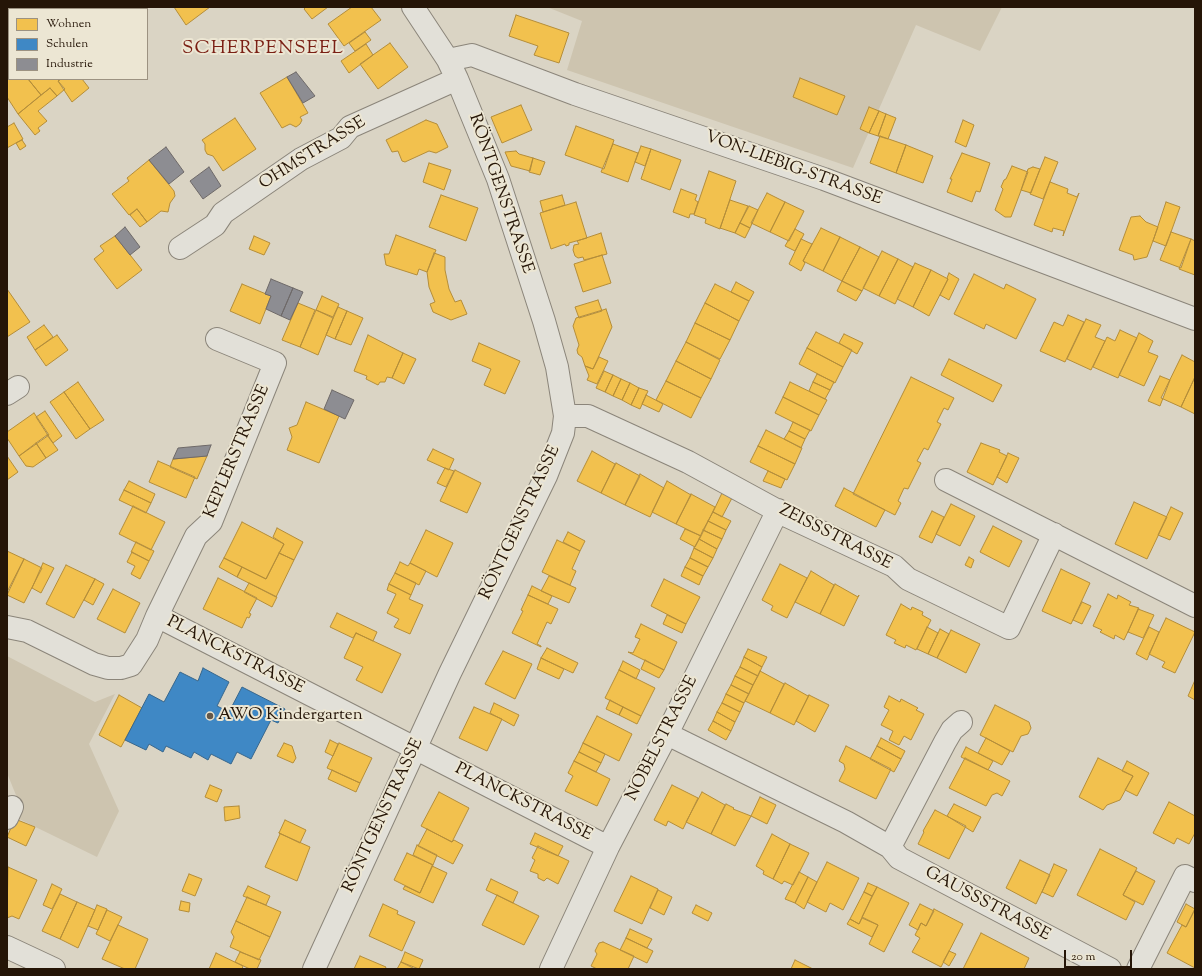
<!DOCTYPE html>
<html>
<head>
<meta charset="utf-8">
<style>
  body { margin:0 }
  #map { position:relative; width:1202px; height:976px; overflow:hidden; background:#dad4c4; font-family:"Sorts Mill Goudy",serif }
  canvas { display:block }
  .frame { position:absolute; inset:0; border:8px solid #251507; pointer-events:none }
  .legend { position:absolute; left:8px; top:8px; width:140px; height:72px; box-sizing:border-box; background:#ece6d3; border:1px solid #9c9281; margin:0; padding:5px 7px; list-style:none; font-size:12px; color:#251507 }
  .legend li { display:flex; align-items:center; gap:8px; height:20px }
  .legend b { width:20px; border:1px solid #9c9281 }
  .scale { position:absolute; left:1064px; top:950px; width:68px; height:18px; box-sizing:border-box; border:2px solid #251507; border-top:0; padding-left:5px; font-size:12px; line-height:14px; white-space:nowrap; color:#251507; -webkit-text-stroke:3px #ece6d3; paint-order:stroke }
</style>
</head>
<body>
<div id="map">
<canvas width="1202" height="976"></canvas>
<div class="frame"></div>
<ul class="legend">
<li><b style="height:11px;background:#f2c14e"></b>Wohnen</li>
<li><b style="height:11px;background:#3f88c5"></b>Schulen</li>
<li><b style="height:11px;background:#8d8d92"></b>Industrie</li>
</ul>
<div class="scale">20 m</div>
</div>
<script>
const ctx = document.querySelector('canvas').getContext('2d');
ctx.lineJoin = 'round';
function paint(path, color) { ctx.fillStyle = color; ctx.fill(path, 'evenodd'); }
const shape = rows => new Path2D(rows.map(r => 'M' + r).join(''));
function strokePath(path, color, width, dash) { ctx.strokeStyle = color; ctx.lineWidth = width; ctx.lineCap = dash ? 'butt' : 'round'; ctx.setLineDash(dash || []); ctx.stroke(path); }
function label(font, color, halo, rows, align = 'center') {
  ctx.font = font + ' "Sorts Mill Goudy",serif'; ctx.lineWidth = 4; ctx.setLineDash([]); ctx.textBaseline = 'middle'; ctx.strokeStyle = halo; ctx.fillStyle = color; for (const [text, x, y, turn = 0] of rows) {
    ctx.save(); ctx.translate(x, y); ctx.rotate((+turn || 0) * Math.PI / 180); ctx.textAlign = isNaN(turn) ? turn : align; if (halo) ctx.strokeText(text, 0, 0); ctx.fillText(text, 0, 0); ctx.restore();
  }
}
const green = shape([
  [547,7,1002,7,980,51,916,25,853,168,567,70,582,21],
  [7,656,95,702,115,694,89,744,119,811,97,857,13,816,20,805,7,773]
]);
const homes = shape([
  [69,7,114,7,111,9,71,9,69,7],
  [174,7,210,7,186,25,174,7],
  [306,7,328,7,312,19,304,9,306,7],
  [352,7,371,7,381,20,344,46,328,24,352,7],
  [516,15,569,33,559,63,534,55,538,46,509,36,516,15],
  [365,32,371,40,355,51,349,43,365,32],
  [390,43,408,67,378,89,360,64,390,43],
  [366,44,373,55,349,73,341,61,366,44],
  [9,77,9,79,28,79,41,95,18,114,7,97,7,79,9,77],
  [287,77,308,113,300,117,302,120,300,124,296,127,290,124,282,128,260,93,287,77],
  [800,78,845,96,837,115,793,97,800,78],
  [28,79,61,79,58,81,65,89,57,96,50,88,41,95,28,79],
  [61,79,82,79,89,88,72,102,58,81,61,79],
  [50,88,57,96,38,111,47,121,38,128,40,131,35,135,18,114,50,88],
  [521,105,532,130,502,143,491,117,521,105],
  [869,107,879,111,869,133,860,129,869,107],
  [879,111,886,114,878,136,869,133,879,111],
  [886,114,896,118,888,139,878,136,886,114],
  [235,118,256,149,223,171,213,156,207,154,205,150,205,144,202,140,235,118],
  [426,120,437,124,448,147,436,153,429,151,405,162,402,161,398,151,392,152,386,140,426,120],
  [963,120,974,125,966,147,955,142,963,120],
  [14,123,23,139,7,148,7,127,14,123],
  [576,126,614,140,604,169,565,155,576,126],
  [880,136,906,145,896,173,870,163,880,136],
  [22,140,26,146,20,150,16,143,22,140],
  [613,144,638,153,628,182,601,172,613,144],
  [906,145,933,156,923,183,896,173,906,145],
  [641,146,651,149,645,166,635,162,641,146],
  [651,149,681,160,670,190,641,179,651,149],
  [516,151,519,154,533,158,530,171,511,166,505,152,516,151],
  [962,153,990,163,980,192,976,191,972,202,947,192,952,179,950,179,962,153],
  [1045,157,1058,162,1043,199,1030,194,1045,157],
  [533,158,545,162,540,175,529,172,533,158],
  [149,160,174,191,175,196,170,203,168,212,161,211,147,222,137,209,129,215,112,194,129,181,127,178,149,160],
  [429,163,451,170,444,190,423,182,429,163],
  [1012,166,1028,172,1011,217,1005,217,995,210,1003,189,1001,187,1004,180,1006,179,1012,166],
  [1033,167,1040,169,1031,193,1021,190,1028,169,1033,167],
  [709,171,736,181,720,229,705,223,706,219,694,215,709,171],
  [1050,182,1068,189,1067,193,1077,197,1079,193,1063,236,1064,231,1053,228,1052,232,1034,225,1050,182],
  [681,189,697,195,695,200,698,202,694,214,690,214,689,218,673,212,681,189],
  [767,193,785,202,770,232,751,223,767,193],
  [441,195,478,208,466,241,429,227,441,195],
  [562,195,565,205,543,212,540,201,562,195],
  [730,200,748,206,735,233,720,228,730,200],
  [576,202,587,238,569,243,569,245,566,246,565,244,551,249,540,213,576,202],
  [785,202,804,211,789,241,770,232,785,202],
  [1166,202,1180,207,1166,246,1153,241,1166,202],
  [749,206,758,210,750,228,740,223,749,206],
  [137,209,147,222,140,227,130,215,137,209],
  [1140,216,1146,222,1158,227,1147,257,1134,260,1133,255,1119,250,1131,217,1140,216],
  [740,223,750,228,745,238,735,233,740,223],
  [821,228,840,237,823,271,803,261,821,228],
  [795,229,804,234,795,251,785,246,795,229],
  [1171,232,1191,239,1181,268,1160,260,1171,232],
  [601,233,607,254,584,260,583,257,578,258,575,256,573,250,574,245,579,244,577,241,601,233],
  [396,235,436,250,427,272,419,269,417,275,386,265,384,254,389,254,396,235],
  [115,236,142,270,117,289,94,259,104,251,100,246,115,236],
  [254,236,270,243,264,255,249,249,254,236],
  [840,237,860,247,842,281,823,271,840,237],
  [801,239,812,244,803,261,805,263,801,271,789,264,801,239],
  [1191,239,1195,241,1195,275,1179,269,1191,239],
  [860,247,879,257,862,291,842,281,860,247],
  [882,251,898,259,879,296,863,288,882,251],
  [434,253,445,257,445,270,449,289,455,302,461,300,467,314,451,320,433,312,430,304,435,302,429,287,427,272,434,253],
  [602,255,611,283,583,292,574,264,602,255],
  [898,259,913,267,895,304,879,296,898,259],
  [915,263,931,270,913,307,897,299,915,263],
  [931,270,948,279,929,316,913,307,931,270],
  [949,273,959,279,949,300,940,295,948,279,947,278,949,273],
  [974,274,1004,289,1006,284,1036,299,1016,339,986,324,984,329,954,314,974,274],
  [842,281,862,291,856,301,837,291,842,281],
  [736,282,754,292,749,301,731,292,736,282],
  [242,284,271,296,260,324,230,311,242,284],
  [715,284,749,301,739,321,705,303,715,284],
  [7,289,30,322,7,337,7,289],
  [322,296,339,304,333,317,316,310,322,296],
  [598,300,602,311,579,318,575,307,598,300],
  [298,303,315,310,300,347,282,340,298,303],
  [705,303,739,321,730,340,695,323,705,303],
  [338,307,347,311,335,339,326,335,338,307],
  [606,309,612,327,593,369,585,366,582,357,578,354,577,350,579,345,573,326,576,318,606,309],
  [316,310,333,318,318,355,300,347,316,310],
  [347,311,363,318,351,345,335,339,347,311],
  [1068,315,1084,322,1065,362,1040,351,1054,322,1063,326,1068,315],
  [1086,319,1101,325,1095,337,1105,341,1091,370,1067,359,1086,319],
  [695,323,730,340,720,359,686,342,695,323],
  [44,325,53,337,35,350,27,337,44,325],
  [1120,330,1137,338,1118,378,1093,367,1107,337,1115,341,1120,330],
  [816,332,852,350,843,367,807,348,816,332],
  [1139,333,1153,341,1148,352,1158,356,1144,386,1119,375,1139,333],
  [844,334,863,343,857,354,839,343,844,334],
  [57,335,68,350,46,366,35,350,57,335],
  [368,335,403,353,392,378,387,377,385,382,380,382,378,385,366,379,367,376,354,371,368,335],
  [686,342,720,360,711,379,676,361,686,342],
  [479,343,520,361,505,394,484,385,491,369,472,361,479,343],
  [807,348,843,367,835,383,799,364,807,348],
  [403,353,416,359,404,384,392,378,403,353],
  [1182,355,1195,362,1195,377,1181,407,1161,398,1182,355],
  [599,357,608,361,597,384,587,380,589,376,585,366,593,369,599,357],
  [949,359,1002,385,993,402,941,375,949,359],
  [676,361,711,379,701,398,666,381,676,361],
  [604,371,613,375,605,392,596,388,604,371],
  [817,374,834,382,830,390,813,382,817,374],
  [613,375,621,379,613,396,605,392,613,375],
  [1160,376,1170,380,1160,406,1148,401,1160,376],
  [911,377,954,398,948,410,944,408,937,422,941,424,928,450,924,448,917,461,921,463,908,489,904,488,898,501,901,503,895,515,853,494,911,377],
  [1195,377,1195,414,1181,407,1195,377],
  [621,379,630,383,622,400,613,396,621,379],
  [666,381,701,398,691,418,656,400,666,381],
  [78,382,104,420,90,429,64,392,78,382],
  [790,382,827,400,819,415,783,397,790,382],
  [813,382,830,390,825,399,809,391,813,382],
  [630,383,639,388,631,405,622,400,630,383],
  [639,388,648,391,640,409,631,405,639,388],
  [64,392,90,429,76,439,50,402,64,392],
  [646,395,663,404,659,412,642,404,646,395],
  [783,397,819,415,811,431,775,413,783,397],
  [306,402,339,416,319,463,287,450,292,437,289,428,297,425,306,402],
  [45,411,62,436,53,443,36,417,45,411],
  [34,413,49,435,19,456,7,438,7,432,34,413],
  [793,422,810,430,805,439,789,431,793,422],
  [766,430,802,448,795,464,758,446,766,430],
  [789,431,805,439,801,448,784,439,789,431],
  [47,435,58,450,46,458,36,443,47,435],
  [36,443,46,458,33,467,26,466,19,456,36,443],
  [981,443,1000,450,999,452,1007,456,993,485,967,472,981,443],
  [758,446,795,464,787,480,750,462,758,446],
  [433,449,454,459,449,470,427,460,433,449],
  [592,451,615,464,601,493,577,481,592,451],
  [1008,453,1019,458,1007,483,997,477,1008,453],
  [7,456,18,472,7,480,7,456],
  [207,456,197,479,170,467,173,459,207,456],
  [158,461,195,477,186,498,149,482,158,461],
  [616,463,640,476,625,505,601,493,616,463],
  [445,468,454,471,446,487,437,483,445,468],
  [455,470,481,483,467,513,440,501,455,470],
  [768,471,785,479,781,488,763,481,768,471],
  [640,474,664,488,650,517,625,505,640,474],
  [129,481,155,494,151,503,124,490,129,481],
  [667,481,691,495,676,524,652,512,667,481],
  [844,488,885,510,876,527,835,506,844,488],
  [124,490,151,503,146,513,119,500,124,490],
  [722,493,732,498,722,517,713,512,722,493],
  [691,494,715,507,701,536,676,524,691,494],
  [1134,502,1167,517,1147,559,1115,544,1134,502],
  [951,504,975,516,960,546,936,534,951,504],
  [133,506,165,522,151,550,119,534,133,506],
  [1171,507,1183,513,1170,540,1158,535,1171,507],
  [932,511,944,517,932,543,919,537,932,511],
  [713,512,731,521,726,530,708,521,713,512],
  [708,521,726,530,722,539,703,530,708,521],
  [242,522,284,544,266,579,224,558,242,522],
  [993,526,1022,541,1009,567,980,552,993,526],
  [277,528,303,542,294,560,279,553,284,544,273,537,277,528],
  [685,529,701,536,695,547,680,539,685,529],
  [426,530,453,543,437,577,410,563,426,530],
  [703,530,722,539,717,549,699,539,703,530],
  [568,532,585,541,580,551,563,542,568,532],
  [699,539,717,549,713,558,694,548,699,539],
  [557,540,580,551,572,569,576,571,570,585,542,572,557,540],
  [136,542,154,551,149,561,131,552,136,542],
  [694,548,713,558,708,567,690,558,694,548],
  [7,551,24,559,7,592,7,551],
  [132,552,149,561,140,579,131,574,135,566,127,562,132,552],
  [279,553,294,560,276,597,237,577,242,567,266,579,279,553],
  [969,557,974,560,971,568,965,565,969,557],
  [224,558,242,567,237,577,219,567,224,558],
  [690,558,708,567,703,576,685,567,690,558],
  [24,559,42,568,24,603,7,595,24,559],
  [400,562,408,566,410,563,426,571,419,585,395,573,400,562],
  [43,563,54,568,41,593,32,588,43,563],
  [780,564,807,578,787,618,771,610,773,606,762,600,780,564],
  [66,565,95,579,74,618,46,604,66,565],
  [685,567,703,576,699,585,681,576,685,567],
  [1061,569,1090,583,1071,624,1042,611,1061,569],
  [811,571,834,585,820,614,795,602,811,571],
  [395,573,416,583,411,595,389,584,395,573],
  [549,576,576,588,569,603,541,591,549,576],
  [218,578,257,598,249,613,251,614,249,618,247,617,242,628,203,609,218,578],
  [95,579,104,584,93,605,84,600,95,579],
  [664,579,700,597,686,624,651,606,664,579],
  [249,583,277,597,272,607,244,592,249,583],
  [389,584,411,595,409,599,423,605,410,634,394,627,399,619,387,613,396,594,387,590,389,584],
  [835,584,858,597,859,595,844,626,820,614,835,584],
  [532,586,552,596,548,604,528,595,532,586],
  [113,589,140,603,125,633,97,619,113,589],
  [1108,594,1117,599,1118,595,1131,602,1129,605,1139,608,1124,640,1115,635,1114,639,1100,632,1102,630,1093,626,1108,594],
  [528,595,558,609,551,624,547,622,537,644,541,646,541,647,512,633,523,611,521,610,528,595],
  [1082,602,1091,606,1082,624,1073,620,1082,602],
  [901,604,911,610,912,607,923,612,922,615,931,620,916,650,906,645,905,648,894,643,896,640,886,635,901,604],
  [1138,609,1154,615,1143,638,1128,632,1138,609],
  [337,613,377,632,373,641,356,633,353,638,330,627,337,613],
  [667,615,686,624,682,633,663,624,667,615],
  [1166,618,1195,632,1175,673,1162,667,1165,662,1149,654,1166,618],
  [641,624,677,642,664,670,628,652,633,653,640,639,635,637,641,624],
  [927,627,938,633,928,654,917,649,927,627],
  [1149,627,1159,632,1147,660,1136,654,1149,627],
  [940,629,949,634,937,658,928,654,940,629],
  [951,630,980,644,966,673,937,658,951,630],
  [356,633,401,654,382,693,356,680,363,667,344,658,356,633],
  [547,648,578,663,573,673,541,658,547,648],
  [748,649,767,657,762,667,744,657,748,649],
  [503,651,532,664,515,699,485,684,503,651],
  [744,657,762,667,758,676,740,667,744,657],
  [541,658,564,669,559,679,537,669,541,658],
  [645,660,664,670,659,678,641,669,645,660],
  [623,661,640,670,636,679,619,670,623,661],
  [740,667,758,676,753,685,735,676,740,667],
  [619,670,655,688,641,716,605,698,619,670],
  [760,671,784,684,770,713,745,701,760,671],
  [735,676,753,685,749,694,731,685,735,676],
  [1195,680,1195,700,1188,696,1195,680],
  [785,683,808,696,809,695,794,725,770,713,785,683],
  [731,685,749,694,744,703,726,694,731,685],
  [726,694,744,703,740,712,722,703,726,694],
  [119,695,142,708,121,747,99,735,119,695],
  [809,695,829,705,815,732,796,721,809,695],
  [889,696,900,702,901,699,918,708,916,710,924,714,911,740,904,736,899,745,889,740,893,731,881,725,889,710,884,707,889,696],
  [610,700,623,707,619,715,606,709,610,700],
  [494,703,519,715,514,726,490,713,494,703],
  [722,703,740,712,735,722,717,712,722,703],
  [995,705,1029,722,1031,728,1028,734,1021,736,1013,752,980,735,995,705],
  [474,707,502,719,487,751,459,738,474,707],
  [623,707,641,716,637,724,619,715,623,707],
  [717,712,735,722,731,731,713,721,717,712],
  [597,716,632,734,619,761,583,743,597,716],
  [713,721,731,731,726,740,708,730,713,721],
  [881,738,905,751,901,759,877,746,881,738],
  [986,738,1010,751,1002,765,978,753,986,738],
  [330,740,338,744,333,756,325,752,330,740],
  [284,743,292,746,296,758,293,763,277,756,284,743],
  [339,743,372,758,360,783,327,768,339,743],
  [583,743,605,754,601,763,579,752,583,743],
  [846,746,891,769,876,799,839,781,845,769,844,764,839,761,846,746],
  [877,746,901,759,894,772,870,759,877,746],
  [966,747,993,761,988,770,961,757,966,747],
  [579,752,601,763,596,772,574,761,579,752],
  [965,758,1010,781,1002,796,997,793,992,795,986,806,949,788,965,758],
  [1098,758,1133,776,1120,800,1107,805,1103,810,1079,797,1098,758],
  [574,761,610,779,597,806,565,791,573,776,568,773,574,761],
  [1127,761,1149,773,1137,796,1125,790,1133,776,1122,771,1127,761],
  [332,770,360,783,356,792,328,779,332,770],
  [210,785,222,790,217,802,205,797,210,785],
  [672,785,698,798,683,829,668,821,666,826,654,820,672,785],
  [439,792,469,808,452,842,421,826,439,792],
  [702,792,725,805,711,834,686,822,702,792],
  [760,797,776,805,767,824,751,816,760,797],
  [1169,802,1195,816,1195,833,1189,844,1177,838,1174,844,1153,833,1169,802],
  [726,804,734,808,733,809,751,816,735,846,711,834,726,804],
  [954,804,981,817,973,832,947,816,954,804],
  [239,806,240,818,225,821,224,807,239,806],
  [935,810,966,826,949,859,918,844,924,832,923,831,935,810],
  [15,819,35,827,26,846,7,837,15,819],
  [285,820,306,830,300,843,279,833,285,820],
  [427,829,452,842,454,840,463,845,453,864,418,846,427,829],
  [279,833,310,847,297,881,265,867,280,834,279,833],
  [535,833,563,846,558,856,530,844,535,833],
  [772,834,790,844,773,879,763,874,764,871,756,866,772,834],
  [790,844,809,853,793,885,784,881,782,884,773,879,790,844],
  [417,845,437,855,433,865,413,855,417,845],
  [538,846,569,861,558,884,547,878,544,881,538,878,538,874,530,871,535,860,532,858,538,846],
  [1100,849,1137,868,1123,895,1135,902,1126,920,1077,895,1100,849],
  [407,853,433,865,420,893,394,880,407,853],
  [1020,860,1050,875,1036,904,1006,888,1020,860],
  [827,862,859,878,843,910,830,903,826,912,807,902,827,862],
  [1054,864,1067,870,1053,897,1042,892,1054,864],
  [432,866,447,873,433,903,403,889,405,886,420,893,432,866],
  [8,867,37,880,19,919,12,916,7,918,8,867],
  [1136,871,1155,881,1143,905,1123,895,1136,871],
  [799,872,808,877,795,903,785,899,799,872],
  [189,874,202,879,195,896,182,891,189,874],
  [631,876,658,889,642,924,614,911,631,876],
  [808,877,817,882,804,909,795,903,808,877],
  [491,879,518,892,513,903,486,890,491,879],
  [868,883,877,887,872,896,864,892,868,883],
  [52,884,62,889,52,909,43,905,52,884],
  [248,886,270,896,266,905,243,896,248,886],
  [877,887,909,903,884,952,869,944,878,925,862,917,877,887],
  [658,890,672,897,664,915,650,908,658,890],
  [864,892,872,896,859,924,850,919,864,892],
  [60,894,77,902,60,939,42,931,60,894],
  [497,895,539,916,524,945,482,925,497,895],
  [247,897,281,912,270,937,236,921,247,897],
  [181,901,190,903,189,912,179,910,181,901],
  [77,902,95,910,78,948,60,939,77,902],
  [383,904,398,911,397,914,415,922,402,951,369,936,383,904],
  [920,904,934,911,926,926,921,923,918,930,909,925,920,904],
  [1186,904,1195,909,1186,927,1177,922,1186,904],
  [97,905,107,909,98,930,88,926,97,905],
  [696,905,712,913,708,921,692,913,696,905],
  [934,909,963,924,941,967,912,952,920,938,915,935,921,923,926,926,934,909],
  [107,910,122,917,110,941,96,934,107,910],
  [1194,911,1195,912,1195,968,1167,953,1182,925,1186,927,1194,911],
  [862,918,878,925,872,937,847,924,850,919,859,924,862,918],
  [236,921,270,937,259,960,230,947,234,937,231,932,236,921],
  [118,925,148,939,135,969,125,969,102,959,118,925],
  [630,929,652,939,647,948,626,938,630,929],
  [981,933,1029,958,1024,969,963,969,981,933],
  [626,938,653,951,647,963,620,950,626,938],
  [603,942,634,956,628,969,597,969,591,966,597,954,595,951,599,943,603,942],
  [949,951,956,954,949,966,943,962,949,951],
  [240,952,261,960,257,969,250,969,235,962,240,952],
  [405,952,423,960,419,969,401,962,405,952],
  [216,953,243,966,242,969,209,969,216,953],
  [360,956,386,967,385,969,354,969,360,956],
  [795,960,813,969,791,969,795,960],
  [401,962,415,969,397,969,401,962]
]);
const schools = shape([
  [203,668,229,682,217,706,229,712,242,687,285,709,278,723,271,720,251,759,237,752,231,764,211,754,208,760,194,752,191,758,166,746,163,752,149,744,146,750,125,740,149,694,164,702,180,672,198,681,203,668]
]);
const industry = shape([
  [296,72,315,96,303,103,287,77,296,72],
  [166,147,184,172,169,184,149,160,166,147],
  [209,167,221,186,203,199,190,181,209,167],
  [125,227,140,247,130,255,115,236,125,227],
  [271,279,293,288,281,316,266,309,271,296,265,294,271,279],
  [293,288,303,292,290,320,281,316,293,288],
  [332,390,354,400,345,419,324,409,332,390],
  [211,445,207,456,173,459,178,448,211,445]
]);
const street = shape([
  [448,60,472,55,575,94,824,179,1195,319],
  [180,248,215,225,223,213,301,159,341,138,350,127,457,79],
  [7,394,18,387],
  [565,416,588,416,688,462,789,517,894,566,908,579,1009,628,1054,534],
  [946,480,1195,606],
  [157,616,196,536,211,522,275,363,217,339],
  [7,627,27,631,94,664,108,668,121,668,131,665,147,640,157,616,608,847],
  [667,734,846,822,890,847,899,858,1110,969],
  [7,818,12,807],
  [890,847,945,742,952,730,961,722],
  [7,947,54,969],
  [314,969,450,673,546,476,563,433,565,416,557,367,544,321,498,179,457,79,448,60,413,7],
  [551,969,608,847,667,734,778,510],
  [1138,969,1185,876,1195,881]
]);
const secondary = shape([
  [32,9,35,7],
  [7,27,9,26]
]);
const markers = [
  [210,716,4,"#645849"]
];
const streetNames = [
  ["OHMSTRASSE",313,154,-32],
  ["VON-LIEBIG-STRASSE",793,169,20],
  ["RÖNTGENSTRASSE",500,194,71],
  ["KEPLERSTRASSE",238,452,-67],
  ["RÖNTGENSTRASSE",521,523,-65],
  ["ZEISSSTRASSE",835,538,27],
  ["PLANCKSTRASSE",235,656,27],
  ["NOBELSTRASSE",663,739,-63],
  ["PLANCKSTRASSE",523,803,27],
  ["RÖNTGENSTRASSE",384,816,-65],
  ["GAUSSSTRASSE",987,905,28]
];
const poiNames = [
  ["AWO Kindergarten",218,716]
];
const quarterNames = [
  ["SCHERPENSEEL",263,50]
];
paint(green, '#cdc4af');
paint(homes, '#f2c14e');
strokePath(homes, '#b48d39', 1);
paint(schools, '#3f88c5');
strokePath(schools, '#37668c', 1);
paint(industry, '#8d8d92');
strokePath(industry, '#6e6968', 1);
strokePath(street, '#8b857a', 24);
strokePath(secondary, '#716c62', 24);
strokePath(street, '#e2e0d8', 22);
strokePath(secondary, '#e2e0d8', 22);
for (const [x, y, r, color] of markers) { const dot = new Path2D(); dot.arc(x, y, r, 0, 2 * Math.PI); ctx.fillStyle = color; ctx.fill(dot); strokePath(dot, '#ece6d3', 1.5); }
label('17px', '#251507', '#ece6d3', streetNames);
label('17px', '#251507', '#ece6d3', poiNames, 'left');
ctx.letterSpacing = '1px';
label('19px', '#7a1f14', '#ece6d3', quarterNames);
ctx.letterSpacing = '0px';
</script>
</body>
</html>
